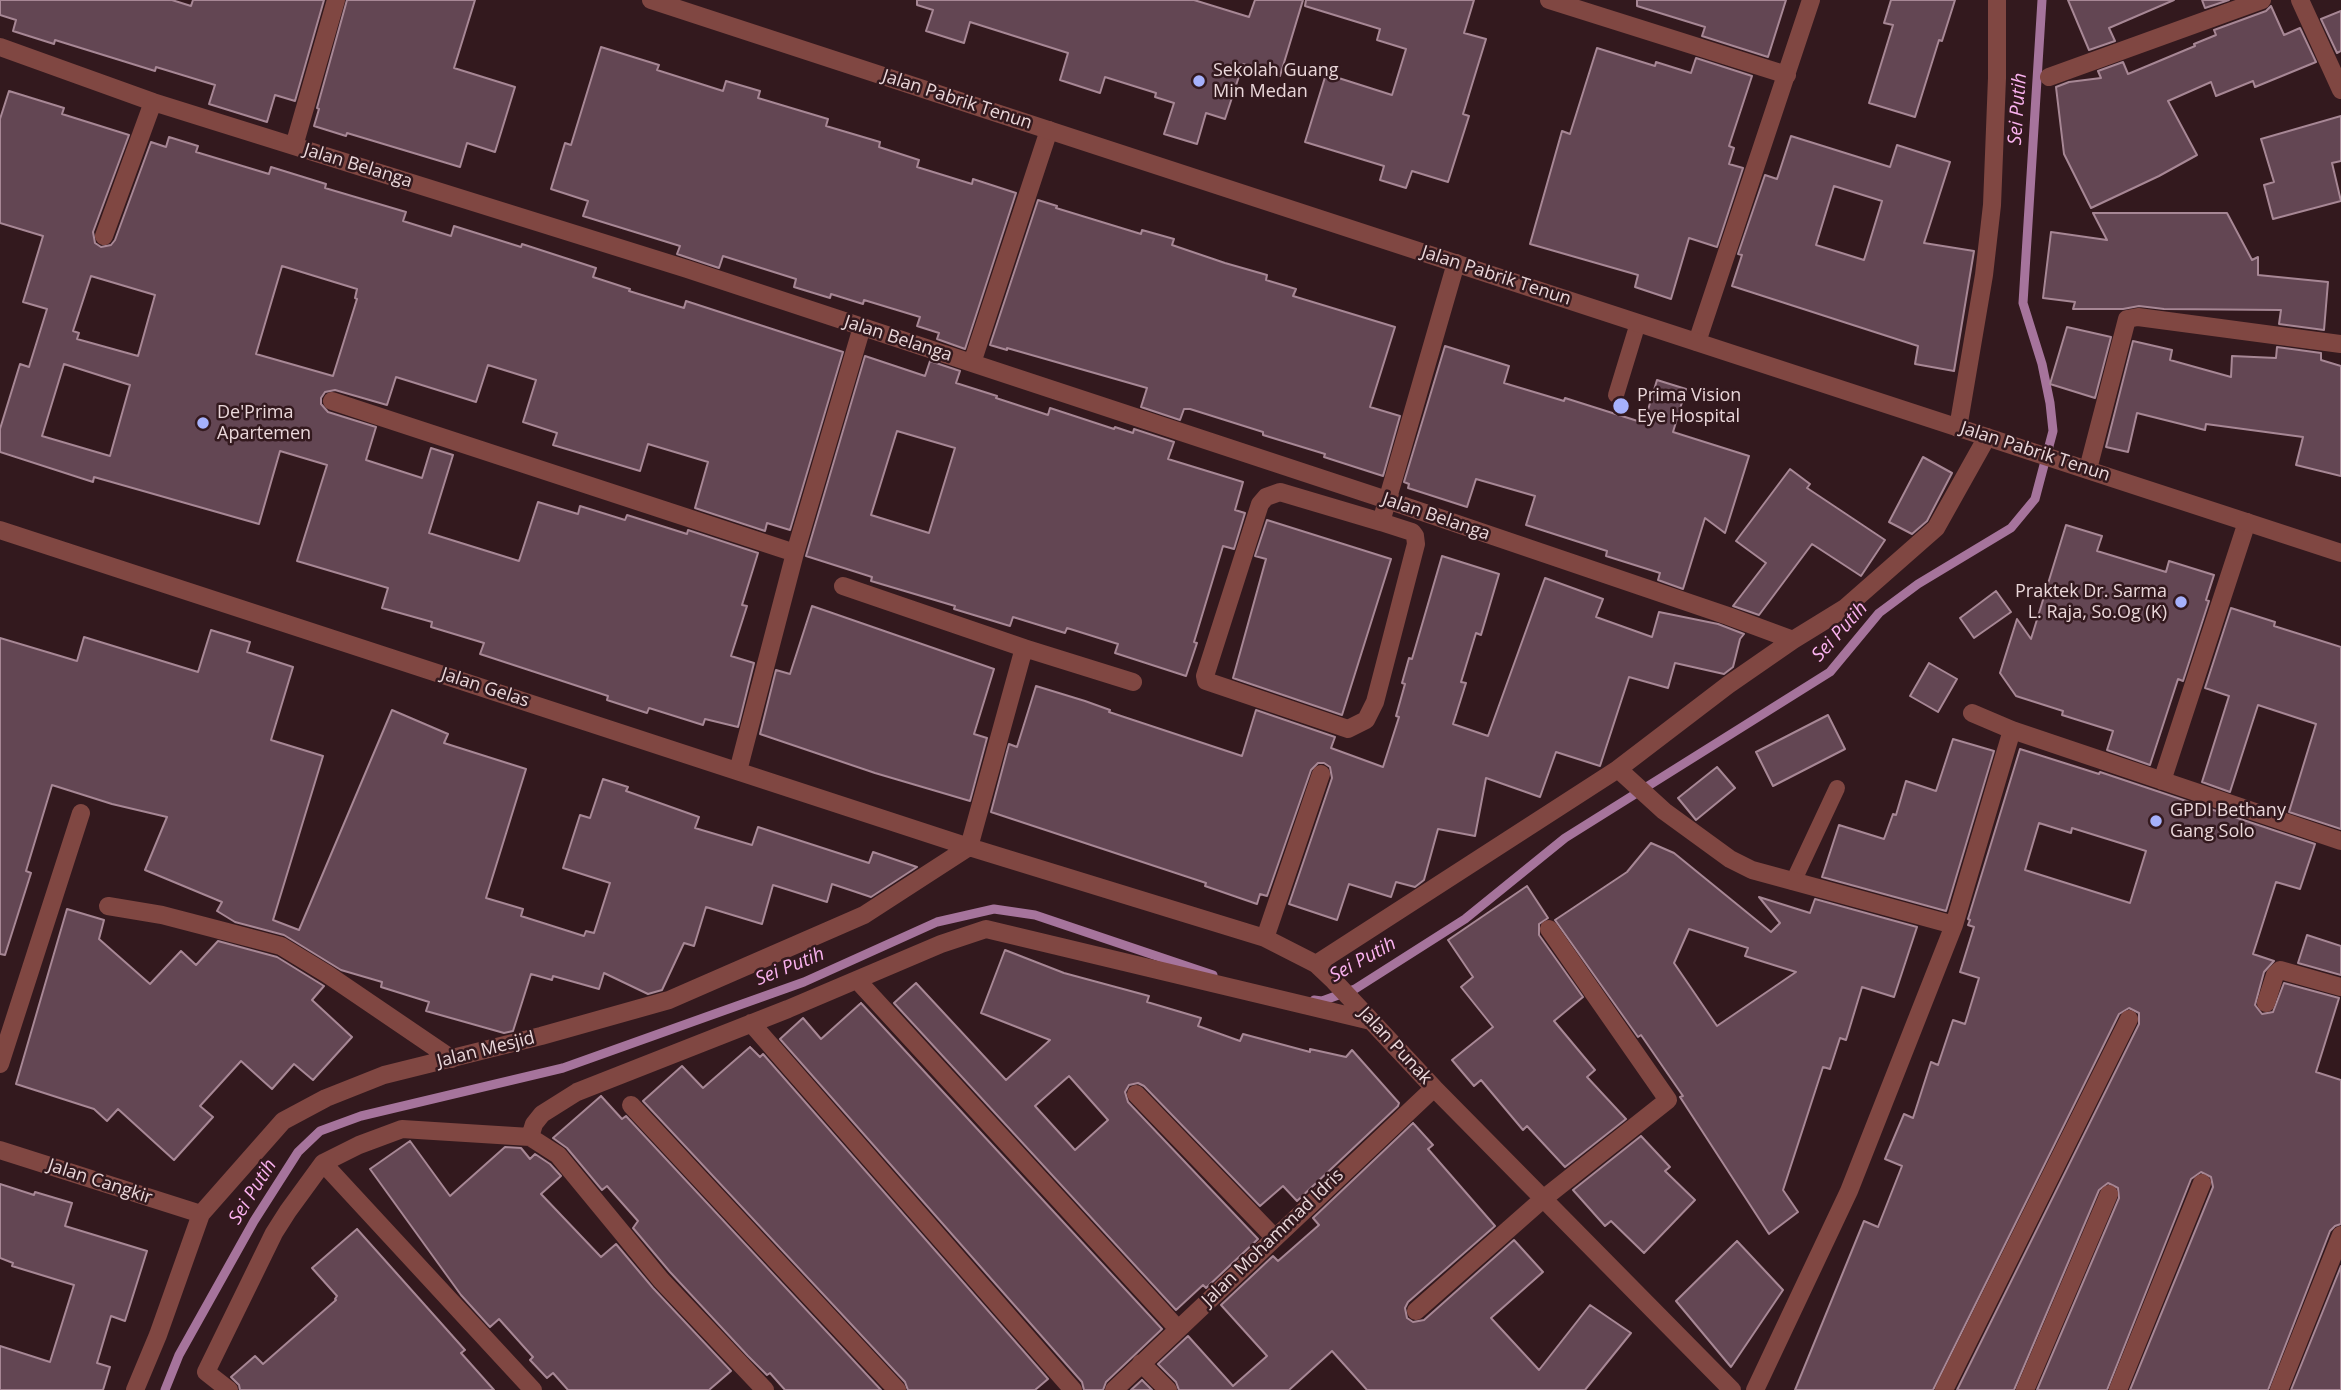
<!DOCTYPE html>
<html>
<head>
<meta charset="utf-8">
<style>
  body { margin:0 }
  canvas { display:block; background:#33191e }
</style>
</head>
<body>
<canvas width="2341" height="1390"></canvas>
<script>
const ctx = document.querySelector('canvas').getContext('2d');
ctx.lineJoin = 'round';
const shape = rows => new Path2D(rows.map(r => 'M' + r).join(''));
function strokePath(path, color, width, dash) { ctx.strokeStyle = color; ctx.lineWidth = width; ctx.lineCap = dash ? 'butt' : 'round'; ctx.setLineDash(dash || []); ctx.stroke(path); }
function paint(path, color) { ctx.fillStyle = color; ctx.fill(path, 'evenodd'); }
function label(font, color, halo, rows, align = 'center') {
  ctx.font = font + ' "Open Sans",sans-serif'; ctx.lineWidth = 5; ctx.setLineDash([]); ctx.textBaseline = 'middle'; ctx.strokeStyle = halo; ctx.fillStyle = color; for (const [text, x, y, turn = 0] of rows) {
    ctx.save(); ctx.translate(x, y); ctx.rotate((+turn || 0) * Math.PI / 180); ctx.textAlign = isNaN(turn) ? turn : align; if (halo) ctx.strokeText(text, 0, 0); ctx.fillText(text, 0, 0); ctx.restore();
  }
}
const stream = shape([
  [1314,1000,1322,1001,1355,989,1465,919,1565,838,1830,672,1879,613,1918,584,2011,528,2035,499,2053,431,2050,403,2042,364,2023,303,2042,0],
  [165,1390,179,1355,254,1221,298,1152,320,1131,361,1116,563,1068,804,982,937,922,994,909,1035,915,1213,975]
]);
const building = shape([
  [0,0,172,0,191,6,193,0,324,0,295,101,275,95,267,122,209,104,215,85,156,67,155,71,55,40,54,44,13,31,16,20,0,15,0,0],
  [347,0,475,0,454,68,515,87,495,152,467,143,460,167,347,133,346,136,314,126,319,109,317,108,347,0],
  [917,0,1194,0,1249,17,1255,0,1303,0,1280,76,1243,64,1225,119,1206,113,1197,144,1164,134,1174,103,1155,97,1156,93,1105,77,1100,93,1060,80,1068,53,970,22,964,43,926,31,933,10,917,5,917,0],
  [1306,0,1474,0,1464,33,1486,39,1463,114,1469,116,1448,182,1412,171,1406,188,1380,180,1384,166,1305,142,1326,74,1392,95,1406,49,1377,40,1380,29,1305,6,1306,0],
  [1637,0,1786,0,1768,57,1702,36,1705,27,1637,6,1637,0],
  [1891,0,1955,0,1942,41,1939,40,1915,117,1869,103,1893,25,1884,23,1891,0],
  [2068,0,2174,0,2109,28,2115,41,2089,50,2068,0],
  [2202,0,2229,0,2205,8,2202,0],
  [2271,6,2284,35,2300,28,2316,62,2255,87,2253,81,2216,96,2211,82,2168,101,2197,155,2159,176,2091,208,2064,154,2056,87,2069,82,2101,78,2098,71,2123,62,2128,74,2195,46,2194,44,2216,35,2214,30,2266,11,2271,6],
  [2341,11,2341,51,2337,53,2321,19,2341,11],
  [601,47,659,65,657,70,723,91,726,81,760,91,758,98,828,119,826,126,880,142,879,147,919,160,917,167,972,184,973,179,1016,193,965,349,937,339,939,333,917,326,920,317,864,300,863,304,831,294,830,298,794,287,796,279,723,256,719,268,677,254,680,246,583,216,588,201,551,189,565,143,571,145,601,47],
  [1597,48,1655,66,1656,62,1691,73,1696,58,1752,76,1729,146,1734,148,1729,164,1743,168,1717,247,1689,238,1671,299,1635,287,1638,275,1530,244,1562,131,1570,134,1597,48],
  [9,91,64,108,62,114,129,135,93,232,95,243,101,247,111,245,115,240,151,142,166,147,169,137,198,146,196,152,269,174,271,167,326,184,325,188,406,212,403,221,451,236,454,226,521,247,522,244,596,268,593,277,630,289,629,291,684,308,686,301,843,352,790,530,767,523,765,531,695,508,708,462,648,444,640,471,553,445,557,433,523,422,536,380,488,365,476,402,396,377,387,405,335,390,325,392,321,398,321,404,328,412,376,427,366,460,422,478,431,448,453,455,429,533,519,561,538,502,578,514,580,506,625,520,627,515,687,534,688,530,758,553,742,605,747,606,731,656,754,663,738,727,705,719,703,725,649,708,647,713,607,700,608,696,480,654,484,643,431,627,432,622,382,608,388,588,297,561,327,465,280,451,259,524,94,477,93,482,0,452,0,429,20,364,29,367,47,309,23,302,43,236,0,223,0,119,9,91],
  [282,266,357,289,355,298,357,299,333,376,256,354,282,266],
  [91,276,155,295,138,356,77,339,79,333,73,331,91,276],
  [64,364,130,385,110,456,42,436,64,364],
  [2341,116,2341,161,2332,163,2341,201,2273,219,2264,185,2274,182,2261,139,2341,116],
  [1791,136,1890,167,1897,145,1950,162,1924,243,1974,251,1954,371,1915,364,1918,346,1732,286,1742,255,1738,254,1765,175,1777,179,1791,136],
  [1834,186,1882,201,1864,260,1816,245,1834,186],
  [1038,200,1057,206,1056,208,1141,234,1142,230,1174,239,1172,245,1225,263,1267,275,1266,280,1296,289,1293,296,1395,327,1370,407,1400,416,1383,476,1324,457,1325,454,1263,435,1263,432,1190,409,1184,409,1180,420,1141,407,1147,388,1007,348,1007,350,990,345,1038,200],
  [2093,213,2227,213,2252,260,2258,257,2258,275,2328,282,2324,330,2279,324,2281,310,2164,309,2139,306,2123,309,2073,309,2075,302,2043,298,2051,232,2107,240,2093,213],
  [2067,327,2111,337,2095,398,2050,384,2067,327],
  [2133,341,2172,350,2170,360,2231,377,2232,356,2276,358,2277,347,2321,353,2321,360,2341,366,2341,476,2296,465,2303,437,2206,424,2205,430,2137,413,2128,452,2106,447,2133,341],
  [1445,346,1509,366,1504,383,1564,401,1565,398,1644,423,1657,380,1686,389,1673,432,1749,456,1725,533,1705,518,1683,589,1658,580,1660,573,1606,556,1607,551,1526,525,1535,496,1476,479,1467,507,1408,488,1409,484,1404,482,1445,346],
  [865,356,925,376,930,361,960,371,956,383,997,396,996,398,1048,415,1050,408,1114,429,1115,427,1133,433,1134,429,1174,442,1168,459,1243,482,1235,510,1245,513,1234,549,1223,546,1194,642,1197,643,1186,676,1115,653,1118,644,1067,628,1065,633,1013,617,1010,626,954,609,955,606,871,581,872,577,806,556,865,356],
  [897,431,955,448,929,533,871,515,897,431],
  [1923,457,1952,473,1927,521,1912,534,1889,522,1923,457],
  [1790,469,1810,484,1807,488,1885,540,1861,576,1812,544,1759,615,1733,606,1766,563,1736,541,1790,469],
  [1267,520,1391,559,1342,715,1233,678,1266,559,1255,556,1267,520],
  [2066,525,2102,536,2097,551,2166,572,2169,561,2214,575,2206,600,2209,601,2183,681,2178,679,2150,765,2107,750,2113,731,2062,715,2063,711,2016,696,2000,673,2017,619,2031,639,2066,525],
  [1442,556,1499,574,1481,635,1476,633,1461,682,1466,683,1453,724,1488,736,1545,578,1603,599,1596,617,1652,637,1659,612,1718,624,1744,634,1740,639,1733,667,1724,674,1675,663,1668,688,1629,677,1600,766,1556,752,1540,797,1486,778,1475,836,1438,829,1424,880,1415,887,1396,882,1391,897,1349,884,1337,920,1289,904,1332,778,1330,767,1324,763,1318,763,1311,770,1267,896,1260,894,1257,904,1205,886,1206,883,991,812,1009,744,1017,747,1036,686,1085,701,1110,710,1109,712,1242,756,1256,710,1335,737,1331,748,1383,767,1399,717,1396,716,1405,684,1402,683,1409,658,1412,659,1442,556],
  [1996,591,2011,612,1974,638,1960,618,1996,591],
  [812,606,994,669,974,734,987,738,970,801,875,773,760,734,776,670,790,674,812,606],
  [2231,608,2275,622,2274,626,2341,647,2341,829,2289,812,2316,724,2258,705,2230,792,2202,782,2229,696,2205,688,2231,608],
  [211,630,250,642,247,652,293,667,271,740,323,756,273,920,299,930,392,710,448,734,444,743,526,769,486,898,523,909,521,916,584,936,586,931,594,933,610,883,563,868,580,815,590,818,603,779,628,787,626,791,699,817,695,828,752,845,758,827,869,863,873,852,917,867,871,897,832,884,827,902,773,885,762,924,706,907,694,946,684,943,662,990,648,994,604,973,599,989,553,976,552,980,531,974,513,1031,504,1033,426,1011,429,1002,381,987,382,982,341,970,284,935,235,922,217,911,222,902,145,870,167,817,112,804,52,785,26,871,31,873,5,955,0,954,0,638,77,661,84,637,198,672,211,630],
  [1929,663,1957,679,1938,712,1910,696,1929,663],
  [1828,715,1845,749,1773,786,1756,752,1828,715],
  [1953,739,1994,751,1946,911,1822,877,1839,825,1884,839,1893,814,1896,815,1906,781,1936,791,1953,739],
  [2020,749,2099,774,2100,772,2315,844,2300,889,2276,882,2253,954,2274,961,2264,972,2255,1005,2262,1014,2273,1012,2284,983,2339,998,2316,1072,2341,1080,2341,1224,2335,1226,2330,1231,2268,1390,2130,1390,2213,1187,2211,1177,2201,1172,2191,1179,2107,1390,2037,1390,2119,1198,2118,1188,2108,1183,2099,1190,2014,1390,1957,1390,2139,1024,2139,1013,2129,1008,2119,1014,1933,1390,1795,1390,1864,1221,1878,1227,1902,1166,1885,1159,1904,1114,1913,1118,1931,1062,1938,1065,1953,1020,1965,1024,1979,978,1960,972,1974,927,1968,925,1970,920,1968,919,2020,749],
  [2039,823,2071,833,2072,828,2146,851,2130,903,2025,870,2039,823],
  [1717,767,1735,788,1696,820,1678,798,1717,767],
  [1651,843,1674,853,1771,932,1780,923,1759,897,1810,913,1815,899,1917,927,1894,997,1862,987,1846,1040,1840,1038,1830,1069,1823,1067,1783,1190,1798,1212,1769,1234,1680,1097,1683,1096,1641,1035,1638,1037,1555,920,1627,872,1651,843],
  [1689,929,1748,948,1745,956,1796,972,1717,1026,1674,963,1689,929],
  [1527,886,1548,918,1539,924,1539,935,1583,997,1554,1021,1595,1070,1587,1077,1626,1119,1565,1167,1527,1126,1523,1130,1481,1080,1474,1086,1452,1060,1493,1027,1461,987,1473,977,1448,940,1527,886],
  [67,909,104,920,99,939,150,984,181,951,196,965,218,941,277,957,324,986,312,1000,352,1037,313,1080,294,1064,272,1089,241,1061,200,1106,213,1117,174,1160,118,1109,107,1121,94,1109,16,1084,67,909],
  [2307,935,2341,946,2341,975,2298,963,2307,935],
  [1005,950,1064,973,1149,996,1147,1002,1201,1018,1198,1026,1240,1041,1243,1034,1310,1052,1310,1049,1346,1057,1352,1050,1399,1103,1398,1106,1297,1201,1283,1186,1260,1206,1144,1086,1138,1083,1129,1085,1125,1092,1128,1102,1258,1239,1206,1288,1203,1285,1176,1310,894,1003,916,983,1006,1080,1050,1040,981,1013,1005,950],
  [1069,1076,1108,1120,1075,1150,1035,1106,1069,1076],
  [861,1003,1162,1329,1106,1382,1103,1390,1084,1390,1082,1382,780,1039,803,1018,821,1039,861,1003],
  [750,1047,760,1057,763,1054,1048,1379,1035,1390,908,1390,905,1382,643,1101,682,1066,703,1088,750,1047],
  [601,1096,622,1119,626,1116,881,1390,785,1390,770,1373,767,1375,748,1356,670,1272,633,1228,638,1221,607,1186,602,1190,567,1148,553,1138,601,1096],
  [1413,1123,1433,1145,1428,1149,1495,1226,1408,1302,1405,1308,1407,1318,1413,1322,1424,1320,1514,1240,1543,1272,1491,1318,1539,1370,1590,1305,1631,1333,1585,1390,1367,1390,1332,1351,1289,1390,1179,1390,1176,1382,1158,1364,1188,1336,1233,1386,1267,1356,1221,1305,1273,1256,1278,1261,1319,1225,1313,1218,1413,1123],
  [1641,1136,1670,1167,1665,1171,1695,1200,1644,1253,1611,1221,1605,1226,1573,1190,1641,1136],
  [410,1141,450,1196,505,1147,521,1148,530,1159,535,1154,550,1164,561,1176,541,1194,601,1257,616,1244,653,1288,731,1371,709,1390,568,1390,553,1373,547,1378,530,1360,533,1357,499,1319,490,1327,461,1295,370,1169,410,1141],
  [0,1184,34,1195,35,1192,72,1203,65,1226,147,1251,125,1321,111,1316,97,1363,110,1367,103,1390,0,1390,0,1346,50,1362,74,1285,12,1266,13,1263,0,1258,0,1184],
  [357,1229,465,1350,461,1353,494,1390,240,1390,239,1385,231,1377,255,1356,263,1364,336,1300,335,1299,337,1296,312,1268,357,1229],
  [1737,1241,1783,1290,1731,1367,1676,1301,1737,1241],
  [2341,1266,2341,1390,2291,1390,2341,1266],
  [1142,1380,1152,1390,1131,1390,1142,1380]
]);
const service = shape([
  [1616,395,1638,323],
  [1793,882,1837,788]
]);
const minor = shape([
  [1549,0,1787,75],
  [2300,0,2341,90],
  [0,47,153,102,687,269,1387,500,1728,616,1793,640],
  [2049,77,2262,0],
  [294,146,336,0],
  [104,236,153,102],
  [1697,342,1811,0],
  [972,363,1049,130],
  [332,401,795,553],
  [1958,428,1984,275,1992,205,1997,78,1997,0],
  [2088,469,2127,319,2138,317,2341,344],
  [1381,522,1412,532,1415,536,1416,544,1375,702,1366,720,1348,729,1206,681,1205,676,1260,504,1266,497,1280,492,1381,522,1456,263],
  [0,530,969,847,1265,938,1316,964,1334,981,1434,1088,1732,1390],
  [843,586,1024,648,1133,682],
  [1972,713,2012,730,2341,841],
  [1618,769,1664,811,1730,859,1752,870,1954,925],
  [738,771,795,553,862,327],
  [2162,781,2247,522],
  [969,847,1024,648],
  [108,906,162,915,281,946,327,974,452,1059],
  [1265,938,1321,774],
  [1316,964,1618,769,1728,685,1793,640,1845,608,1936,528,1987,437],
  [857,980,1178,1329],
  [2266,1003,2275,975,2280,970,2341,987],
  [751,1023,1073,1390],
  [0,1064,81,813],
  [1136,1094,1274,1237],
  [631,1105,897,1390],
  [530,1137,534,1124,542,1114,577,1092,788,1009,941,944,986,929,1371,1021],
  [0,1150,201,1214],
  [323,1163,533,1390],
  [1416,1311,1543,1199,1668,1100,1549,929],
  [1141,1363,1168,1390],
  [135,1390,158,1335,201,1214,283,1121,326,1098,384,1075,541,1036,669,1000,864,915,969,847],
  [229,1390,206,1372,274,1233,288,1211,323,1163,359,1145,402,1129,530,1137,558,1155,661,1280,765,1390],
  [1114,1390,1434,1088],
  [1755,1390,1849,1191,1954,925,2012,730],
  [1944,1390,2129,1019],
  [2025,1390,2109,1194],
  [2118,1390,2202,1183],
  [2279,1390,2341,1235]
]);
const tertiary = shape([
  [651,0,2341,553]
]);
const markers = [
  [1199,81,7,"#a6b1fc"],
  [1621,406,9,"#a6b1fc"],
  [203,423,7,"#a6b1fc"],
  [2181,602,7,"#a6b1fc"],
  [2156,821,7,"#a6b1fc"]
];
const poiNames = [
  ["Sekolah Guang",1213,71],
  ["Min Medan",1213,92],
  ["Prima Vision",1637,396],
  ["Eye Hospital",1637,417],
  ["De'Prima",217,413],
  ["Apartemen",217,434],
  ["Praktek Dr. Sarma",2167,592,"right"],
  ["L. Raja, So.Og (K)",2167,613,"right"],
  ["GPDI Bethany",2170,811],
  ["Gang Solo",2170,832]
];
const streetNames = [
  ["Jalan Pabrik Tenun",957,100,18],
  ["Jalan Belanga",358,166,17],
  ["Jalan Pabrik Tenun",1496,276,18],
  ["Jalan Belanga",898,339,18],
  ["Jalan Pabrik Tenun",2035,452,18],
  ["Jalan Belanga",1436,517,19],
  ["Jalan Gelas",485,688,18],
  ["Jalan Punak",1395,1046,47],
  ["Jalan Mesjid",486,1050,-14],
  ["Jalan Cangkir",100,1182,18],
  ["Jalan Mohammad Idris",1273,1238,-44]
];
const waterNames = [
  ["Sei Putih",2018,109,-86],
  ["Sei Putih",1840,632,-48],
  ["Sei Putih",1363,960,-29],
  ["Sei Putih",790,967,-22],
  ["Sei Putih",253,1192,-58]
];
strokePath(stream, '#a6749c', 9);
paint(building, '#634653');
strokePath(building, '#a78795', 2);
strokePath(service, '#804742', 16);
strokePath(minor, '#804742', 18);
strokePath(tertiary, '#804742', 18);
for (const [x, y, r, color] of markers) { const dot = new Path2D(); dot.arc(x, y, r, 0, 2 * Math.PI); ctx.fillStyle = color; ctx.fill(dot); strokePath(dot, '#33191e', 2.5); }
label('18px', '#ead7da', '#33191e', poiNames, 'left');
label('18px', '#ead7da', '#33191e', streetNames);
label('italic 19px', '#fab2ef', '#33191e', waterNames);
</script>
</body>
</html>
